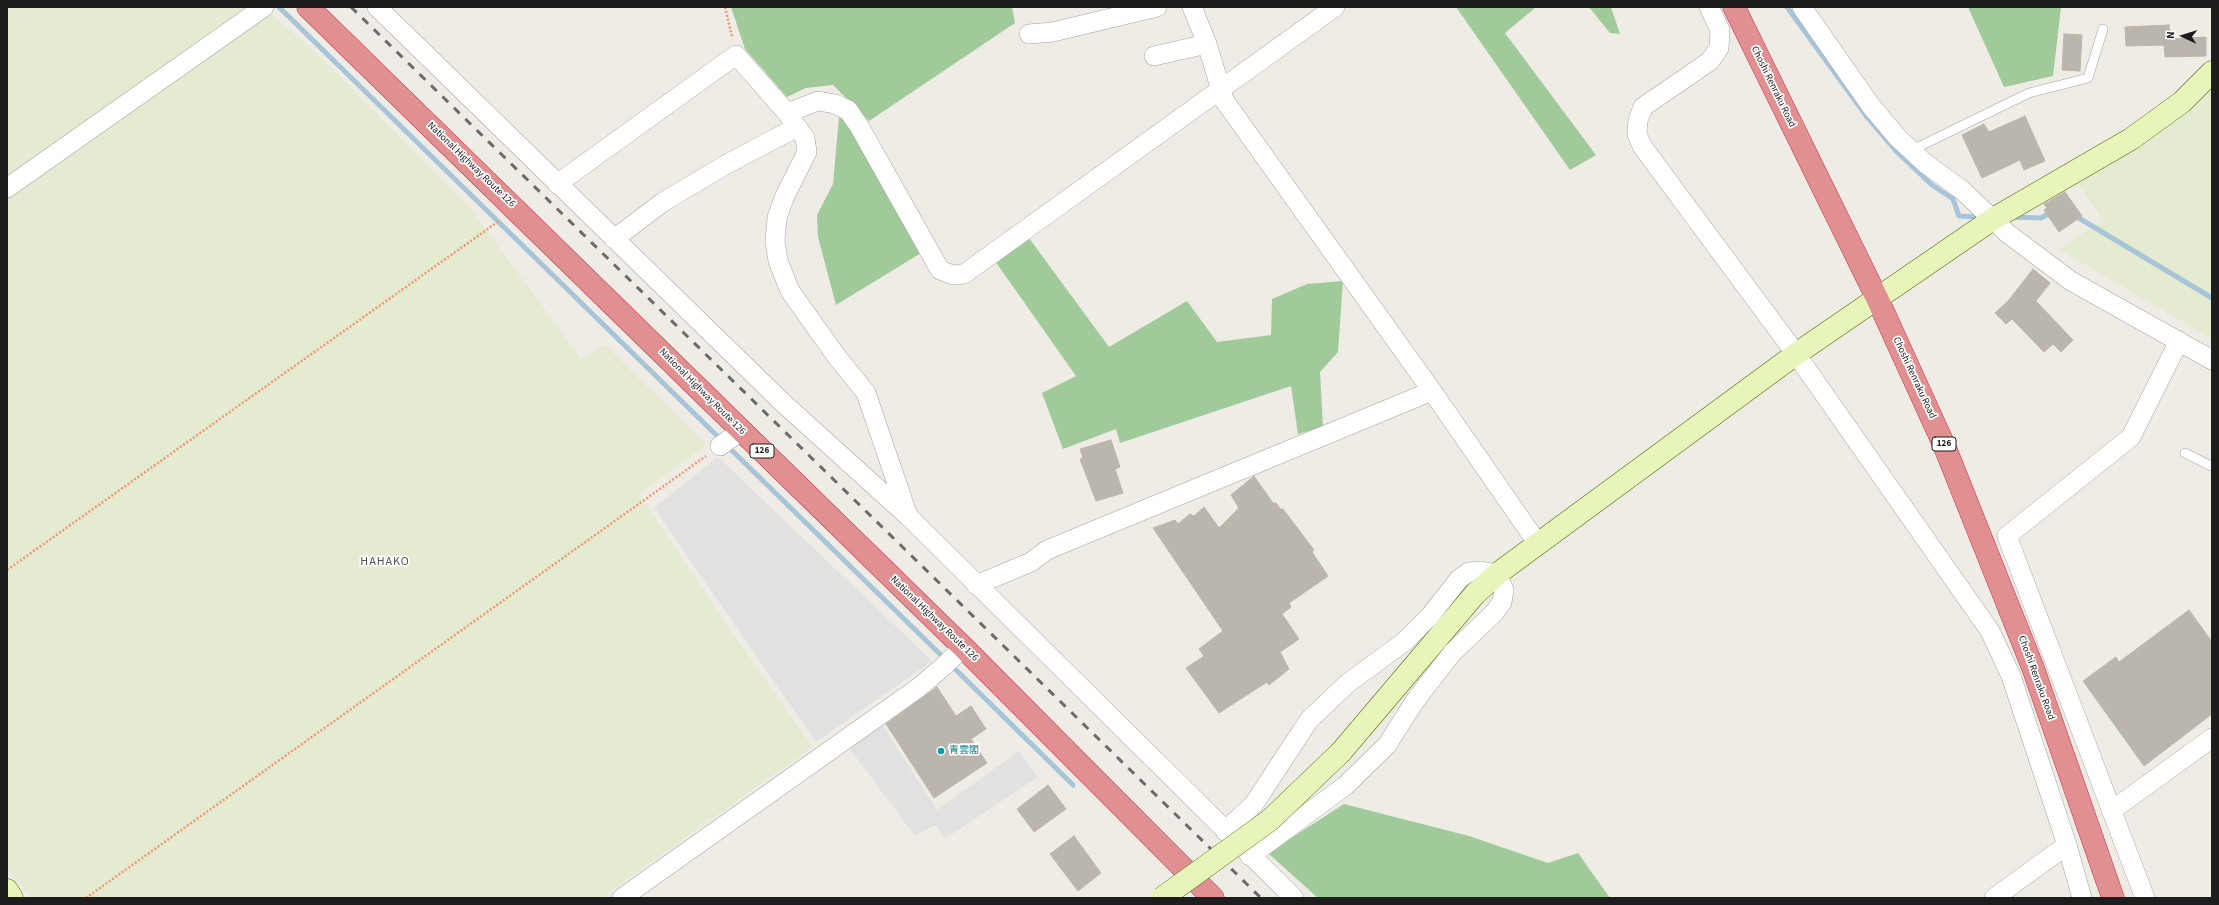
<!DOCTYPE html>
<html>
<head>
<meta charset="utf-8">
<style>
  body { margin:0 }
  #map { position:relative; width:2219px; height:905px; overflow:hidden; background:#eeece4; font-family:"Source Sans 3",sans-serif }
  canvas { display:block }
  .frame { position:absolute; inset:0; border:8px solid #1d1d1d; pointer-events:none }
  .north { position:absolute; left:2163px; top:16px; width:40px; height:40px; -webkit-text-stroke:3px #fff; paint-order:stroke; rotate:274deg; font-size:11px; font-weight:700; line-height:16px; text-align:center; color:#1d1d1d }
  .north::after { content:''; display:block; margin:auto; width:14px; height:18px; background:#1d1d1d; clip-path:polygon(50% 0,100% 100%,50% 72%,0 100%) }
</style>
</head>
<body>
<div id="map">
<canvas width="2219" height="905"></canvas>
<div class="frame"></div>
<div class="north">N</div>
</div>
<script>
const ctx = document.querySelector('canvas').getContext('2d');
ctx.lineJoin = 'round';
function paint(path, color) { ctx.fillStyle = color; ctx.fill(path, 'evenodd'); }
const shape = rows => new Path2D(rows.map(r => 'M' + r).join(''));
function strokePath(path, color, width, dash) { ctx.strokeStyle = color; ctx.lineWidth = width; ctx.lineCap = dash ? 'butt' : 'round'; ctx.setLineDash(dash || []); ctx.stroke(path); }
function label(font, color, halo, rows, align = 'center') {
  ctx.font = font + ' "Source Sans 3","Noto Sans JP",sans-serif'; ctx.lineWidth = 3.5; ctx.setLineDash([]); ctx.textBaseline = 'middle'; ctx.strokeStyle = halo; ctx.fillStyle = color; for (const [text, x, y, turn = 0] of rows) {
    ctx.save(); ctx.translate(x, y); ctx.rotate((+turn || 0) * Math.PI / 180); ctx.textAlign = isNaN(turn) ? turn : align; if (halo) ctx.strokeText(text, 0, 0); ctx.fillText(text, 0, 0); ctx.restore();
  }
}
const farmland = shape([
  [12,7,264,7,321,58,470,208,581,359,605,345,706,445,639,494,726,624,812,747,601,898,30,898,7,867,7,11],
  [2212,87,2212,339,2059,249,2103,220,2077,182]
]);
const forest = shape([
  [731,7,1012,7,1015,23,869,121,833,85,806,88,787,97,745,49],
  [1456,7,1536,7,1505,33,1596,155,1570,170],
  [1589,7,1611,7,1620,34,1610,33],
  [1968,7,2061,7,2053,76,2004,87],
  [839,117,853,126,921,253,836,305,818,237,817,215,833,184],
  [1029,238,1109,347,1187,301,1217,342,1271,335,1272,299,1307,284,1343,281,1338,352,1320,372,1323,427,1298,434,1291,386,1120,443,1116,429,1063,449,1042,393,1076,376,995,261],
  [1344,804,1469,836,1548,863,1578,853,1610,898,1318,898,1268,853]
]);
const parking = shape([
  [718,457,932,661,816,742,654,508],
  [882,724,937,810,1019,751,1038,777,945,839,936,825,915,836,850,749]
]);
const stream = shape([
  [279,7,945,659],
  [1787,7,1867,117,1896,151,1932,185,1953,199,1959,216,1982,217],
  [2012,217,2041,218,2046,215,2053,216],
  [2073,217,2077,217,2212,298],
  [951,665,1073,785]
]);
const building = shape([
  [2169,25,2170,39,2206,37,2206,56,2165,57,2164,45,2126,46,2125,27,2169,25],
  [2064,34,2082,35,2080,71,2062,70,2064,34],
  [2025,116,2045,161,2024,170,2020,160,1982,178,1962,135,1984,124,1989,132,2025,116],
  [2065,192,2082,216,2059,232,2044,210,2047,208,2044,204,2065,192],
  [2033,269,2050,283,2036,301,2073,340,2061,352,2053,344,2044,352,2012,319,2006,324,1995,313,2009,300,2033,269],
  [1111,440,1120,467,1115,469,1123,493,1096,501,1080,459,1083,458,1080,449,1111,440],
  [1254,476,1273,503,1276,503,1280,509,1283,509,1314,550,1312,552,1328,576,1289,603,1291,607,1282,614,1299,639,1280,652,1289,669,1269,685,1267,682,1219,713,1186,668,1204,656,1199,649,1223,631,1153,528,1175,520,1178,524,1190,514,1194,516,1204,507,1219,528,1239,508,1231,495,1254,476],
  [2189,610,2212,642,2212,714,2144,766,2083,681,2116,657,2119,662,2189,610],
  [937,687,956,716,971,706,986,729,971,739,987,763,934,798,886,724,937,687],
  [1048,785,1066,809,1034,832,1017,809,1048,785],
  [1074,836,1101,873,1078,891,1050,854,1074,836]
]);
const path = shape([
  [725,7,732,37],
  [7,570,499,221],
  [86,898,706,456]
]);
const lane = shape([
  [1912,150,2029,93,2088,78,2103,29],
  [2185,453,2211,466,2212,465]
]);
const street = shape([
  [377,7,782,402,909,517,1294,898],
  [1192,7,1207,44,1224,100,1432,391,1538,544],
  [1709,7,1720,30,1719,48,1710,61,1643,107,1638,120,1637,134,1642,146,1796,354,1990,631,2011,676,2067,845,2082,898],
  [1802,7,1871,106,1898,138,1926,164,1962,190,2007,233,2071,281,2212,360],
  [1029,34,1053,32,1157,7],
  [1154,56,1207,44],
  [787,113,818,101,835,104,848,110,859,126,940,270,953,275,964,274,1335,7],
  [557,184,736,55,787,113,805,138,807,152,784,198,777,218,775,241,778,261,790,291,837,357,866,393,908,516],
  [7,188,264,7],
  [614,239,663,202,727,164,797,127],
  [720,446,741,431],
  [976,585,1031,562,1047,550,1432,391],
  [2111,811,2212,738],
  [1225,831,1254,804,1309,720,1348,683,1404,642,1430,616,1459,579,1469,572,1481,571,1497,574,1504,590,1502,602,1495,612,1452,653,1415,701,1387,745,1345,786,1250,856],
  [622,898,918,688,944,666,963,647],
  [1994,898,2067,845],
  [2145,898,2007,536,2131,437,2179,341]
]);
const secondary = shape([
  [1341,752,1475,594,1497,574,1796,354,1993,219,2131,139,2182,102,2212,72],
  [7,890,12,898]
]);
const highway = shape([
  [308,7,963,647,1213,898],
  [1734,7,1877,298,1944,445,2033,668,2113,898]
]);
const rail = shape([
  [351,7,1261,898]
]);
const secondaryBridge = shape([
  [1162,898,1270,820,1341,752]
]);
const markers = [
  [941,751,4,"#0f9aa8"]
];
const shields = [
  [1944,444,24],
  [762,451,24]
];
const shieldNames = [
  ["126",1944,444],
  ["126",762,451]
];
const streetNames = [
  ["Choshi Renraku Road",1773,87,64],
  ["National Highway Route 126",471,165,44],
  ["Choshi Renraku Road",1914,378,65],
  ["National Highway Route 126",702,392,45],
  ["National Highway Route 126",934,619,44],
  ["Choshi Renraku Road",2036,678,70]
];
const cultureNames = [
  ["青雲閣",949,751]
];
const quarterNames = [
  ["HAHAKO",385,562]
];
paint(farmland, '#e4ebd0');
paint(forest, '#a1ca9b');
paint(parking, '#e1e1e1');
strokePath(stream, '#a7c4d9', 5);
paint(building, '#bab5ad');
strokePath(building, '#beb5a7', 1);
strokePath(lane, '#a4a4a4', 10);
strokePath(street, '#a4a4a4', 20);
strokePath(secondary, '#516c0c', 23);
strokePath(highway, '#cd3049', 23);
strokePath(path, '#f09673', 2.5, [2, 2]);
strokePath(lane, '#fff', 9);
strokePath(street, '#fff', 19);
strokePath(secondary, '#e7f5bb', 22);
strokePath(highway, '#e09091', 22);
strokePath(rail, '#6b6b6b', 3, [8, 8]);
strokePath(secondaryBridge, '#516c0c', 23, []);
strokePath(secondaryBridge, '#e7f5bb', 22);
for (const [x, y, r, color] of markers) { const dot = new Path2D(); dot.arc(x, y, r, 0, 2 * Math.PI); ctx.fillStyle = color; ctx.fill(dot); strokePath(dot, '#fff', 1.5); }
for (const [x, y, w] of shields) { const box = new Path2D(); box.roundRect(x - w / 2, y - 7, w, 14, 3); ctx.fillStyle = '#fff'; ctx.fill(box); strokePath(box, '#1d1d1d', 1); }
label('bold 9px', '#1d1d1d', null, shieldNames);
label('10px', '#1d1d1d', '#fff', streetNames);
label('10px', '#0d838f', '#fff', cultureNames, 'left');
ctx.letterSpacing = '1px';
label('12px', '#505050', '#fff', quarterNames);
ctx.letterSpacing = '0px';
</script>
</body>
</html>
